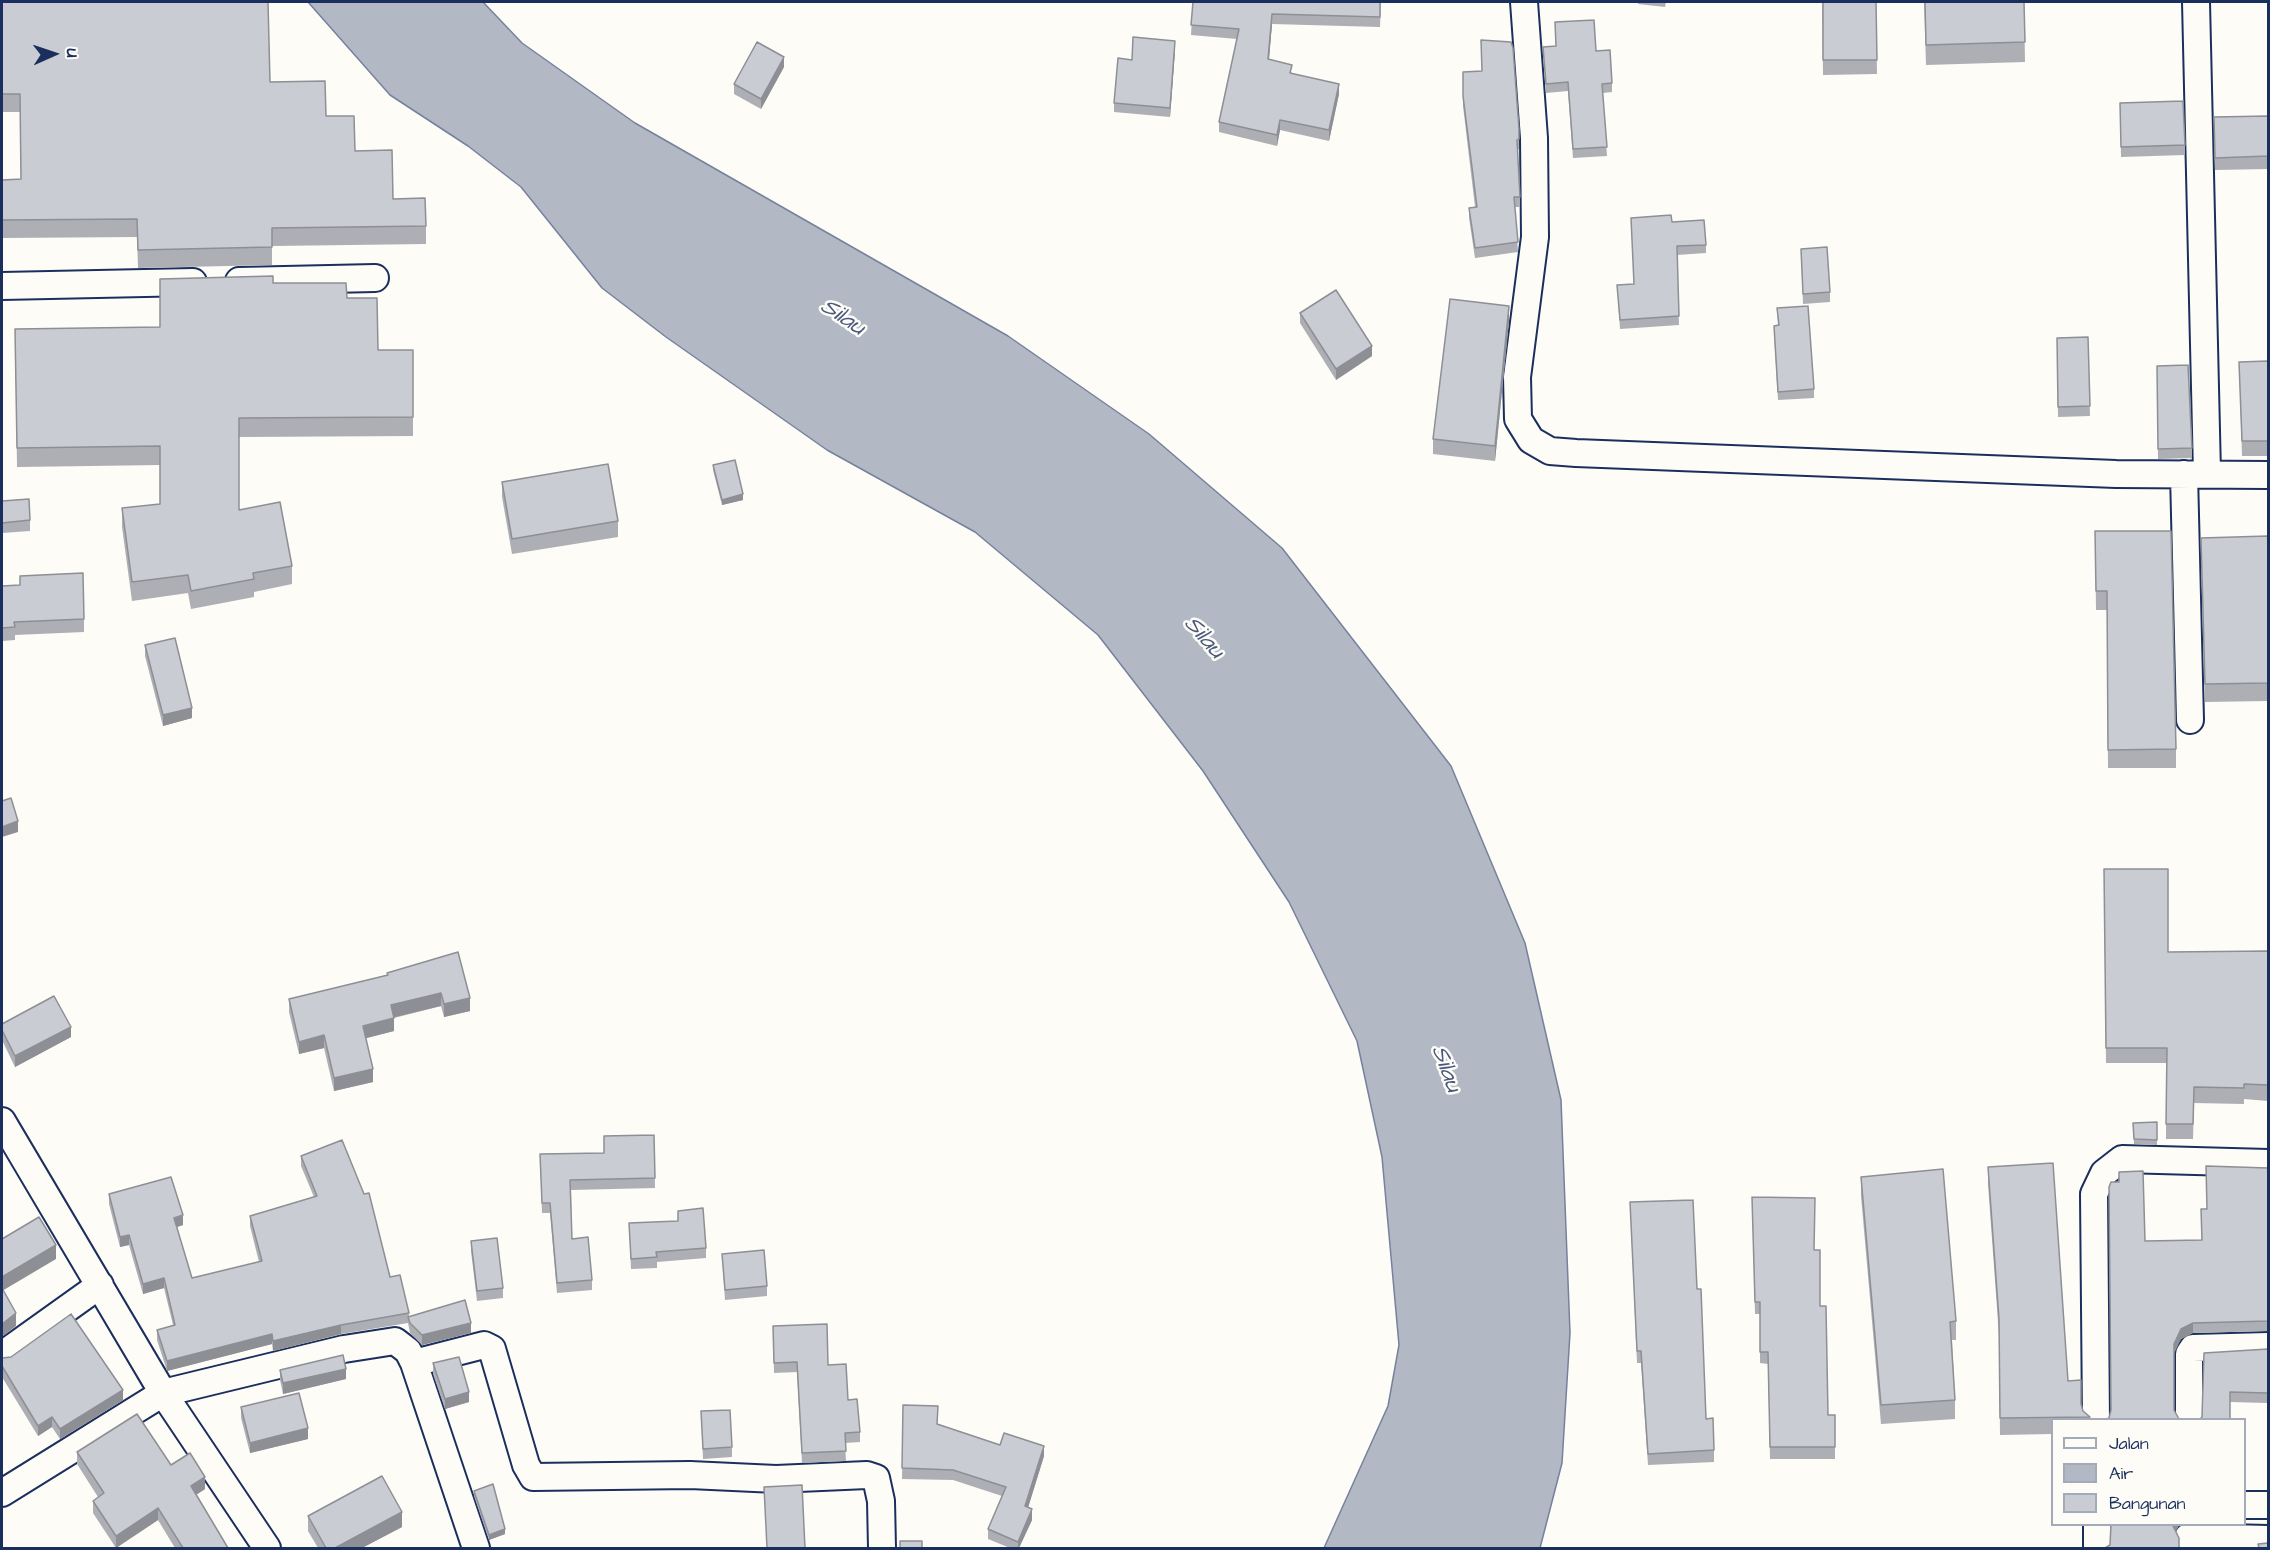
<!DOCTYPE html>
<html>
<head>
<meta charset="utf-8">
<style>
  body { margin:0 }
  #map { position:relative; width:2270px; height:1550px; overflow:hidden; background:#fdfcf7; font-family:"Architects Daughter",sans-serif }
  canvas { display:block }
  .frame { position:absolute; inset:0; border:3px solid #1b2f5e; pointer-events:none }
  .legend { position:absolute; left:2051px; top:1418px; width:195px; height:108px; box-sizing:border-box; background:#fdfcf7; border:2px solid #a3aaba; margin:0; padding:8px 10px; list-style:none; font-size:18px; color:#1b2f5e }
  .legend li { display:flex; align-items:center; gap:12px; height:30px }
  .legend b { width:30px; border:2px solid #a3aaba }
  .north { position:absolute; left:24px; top:24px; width:60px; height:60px; -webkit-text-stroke:4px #fdfcf7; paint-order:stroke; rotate:87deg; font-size:16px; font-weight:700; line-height:24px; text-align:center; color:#1b2f5e }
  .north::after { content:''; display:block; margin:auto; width:21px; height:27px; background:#1b2f5e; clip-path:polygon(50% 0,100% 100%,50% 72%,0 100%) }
</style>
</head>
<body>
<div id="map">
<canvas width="2270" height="1550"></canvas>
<div class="frame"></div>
<ul class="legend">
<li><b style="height:8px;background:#fdfcf7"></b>Jalan</li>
<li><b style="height:16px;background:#b3b8c5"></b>Air</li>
<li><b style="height:16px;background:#c9ccd3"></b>Bangunan</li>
</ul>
<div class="north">U</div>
</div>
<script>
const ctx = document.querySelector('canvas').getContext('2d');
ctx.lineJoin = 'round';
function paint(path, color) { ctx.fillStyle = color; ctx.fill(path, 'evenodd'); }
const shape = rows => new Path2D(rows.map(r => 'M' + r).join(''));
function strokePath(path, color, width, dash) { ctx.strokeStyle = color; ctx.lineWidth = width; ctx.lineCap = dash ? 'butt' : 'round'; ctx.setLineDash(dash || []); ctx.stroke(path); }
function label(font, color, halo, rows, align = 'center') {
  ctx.font = font + ' "Architects Daughter",sans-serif'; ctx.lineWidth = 5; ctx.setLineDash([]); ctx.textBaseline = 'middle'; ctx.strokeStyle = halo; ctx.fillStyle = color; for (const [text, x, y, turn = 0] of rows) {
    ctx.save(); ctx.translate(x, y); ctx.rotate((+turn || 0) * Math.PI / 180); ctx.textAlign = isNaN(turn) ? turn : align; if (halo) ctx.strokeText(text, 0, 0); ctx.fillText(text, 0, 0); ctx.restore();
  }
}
const water = shape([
  [308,2,483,2,522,43,635,123,1008,336,1149,434,1282,548,1451,766,1525,943,1561,1100,1570,1333,1562,1463,1540,1548,1324,1548,1388,1406,1399,1345,1382,1157,1357,1041,1289,902,1203,771,1098,635,975,532,827,450,666,337,602,288,521,187,468,146,390,95,308,2]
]);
const street = shape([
  [1524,2,1534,138,1535,237,1517,377,1518,419,1531,440,1550,451,1576,453,2116,474,2268,475],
  [2196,2,2207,473],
  [239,281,375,278],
  [2,286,193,282],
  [2184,474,2190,720],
  [2,1121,163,1393,267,1548],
  [2,1355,100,1285],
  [414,1363,484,1345,492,1349,526,1465,533,1477,690,1475,776,1479,867,1475,876,1478,881,1501,882,1548],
  [2096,1420,2094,1194,2104,1173,2122,1159,2268,1163],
  [2189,1420,2189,1354,2193,1348,2268,1346],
  [2,1493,163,1393,344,1349,395,1341,408,1351,414,1363,476,1548],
  [2244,1505,2268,1505],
  [2097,1524,2097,1548],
  [2188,1537,2268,1539]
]);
const wall = shape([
  [2,2,270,82,326,116,393,199,426,226,426,244,272,246,272,265,138,268,137,237,2,238,2,180,21,179,20,112,2,112],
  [1193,2,1381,2,1380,27,1272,24,1269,60,1292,73,1339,94,1329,141,1280,130,1277,146,1219,132,1219,122,1237,39,1191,35],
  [1638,2,1666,2,1665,7,1638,4],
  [1822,2,1876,2,1877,74,1823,75],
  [1924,2,2024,2,2025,62,1926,65],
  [1555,22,1596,51,1612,83,1612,92,1603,93,1607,156,1573,158,1568,91,1546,93,1543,47,1556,46],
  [1481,40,1519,129,1519,149,1517,150,1520,207,1515,207,1518,252,1475,258,1469,218,1469,208,1475,207,1463,106,1463,72,1482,71],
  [1175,50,1170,117,1114,112,1114,103,1132,60],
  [784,67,761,109,734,94,734,84],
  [2120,103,2185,145,2185,155,2121,157],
  [2268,116,2268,169,2215,170,2214,117],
  [1631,218,1672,222,1706,245,1706,253,1677,255,1679,325,1620,329,1617,285,1634,284],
  [1801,249,1830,292,1830,302,1803,304],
  [273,283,347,298,378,350,413,350,413,436,239,437,239,510,292,566,292,584,254,592,254,597,191,609,188,593,132,601,122,527,122,508,160,504,160,465,17,467,15,329,160,327],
  [1777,308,1814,389,1814,398,1778,400,1774,334,1778,325],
  [1300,313,1372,356,1336,380,1300,323],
  [1509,321,1495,461,1433,454,1433,439],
  [2088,337,2090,416,2058,417,2057,338],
  [2268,361,2268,456,2242,456,2239,362],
  [2157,366,2192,448,2192,458,2158,459],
  [713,465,743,500,722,505,713,470],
  [502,482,618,521,618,537,512,554,502,497],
  [2,501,30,520,30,531,2,533],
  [2095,531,2176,749,2176,768,2108,768,2107,610,2096,610],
  [2268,536,2268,701,2205,702,2201,556],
  [2,586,84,619,84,632,15,635,15,640,2,641],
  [145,645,192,718,163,726,145,656],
  [2104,869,2168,952,2268,951,2268,1101,2244,1099,2244,1104,2194,1103,2193,1139,2166,1139,2166,1063,2106,1063],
  [458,952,470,1011,444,1017,441,1006,394,1018,394,1031,366,1038,373,1082,334,1091,324,1048,299,1054,289,1012,289,999,387,975,387,973],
  [2,1024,71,1037,15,1067,2,1040],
  [2157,1122,2157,1145,2134,1144,2133,1123],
  [654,1135,655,1188,571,1190,572,1239,592,1280,592,1290,557,1293,550,1213,542,1213,540,1154,604,1153],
  [301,1156,390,1277,409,1313,409,1317,471,1333,422,1345,410,1333,408,1323,341,1334,273,1351,272,1344,167,1371,157,1340,157,1330,173,1325,164,1288,143,1294,129,1245,120,1247,109,1204,109,1194,183,1225,177,1227,192,1278,259,1262,250,1226,250,1216,314,1197,301,1166],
  [1988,1167,2068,1381,2081,1404,2083,1411,2090,1417,2090,1419,2052,1419,2052,1434,2000,1435,1999,1336,1988,1184],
  [2268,1168,2268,1331,2193,1333,2181,1339,2109,1418,2111,1410,2201,1240,2207,1209],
  [1861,1177,1956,1321,1956,1340,1952,1340,1955,1400,1955,1419,1881,1424,1861,1196],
  [1752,1197,1815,1250,1828,1415,1835,1415,1835,1459,1770,1459,1768,1364,1760,1363,1760,1314,1755,1314],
  [1630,1202,1697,1289,1706,1419,1714,1450,1714,1462,1648,1465,1641,1363,1637,1363],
  [678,1211,706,1248,706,1258,657,1262,657,1268,631,1269,629,1223,678,1221],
  [471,1241,503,1288,503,1298,477,1301,471,1251],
  [722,1254,767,1286,767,1296,725,1300],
  [773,1326,828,1365,848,1400,860,1432,860,1442,845,1443,846,1461,802,1463,797,1372,774,1373],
  [2268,1349,2268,1403,2230,1402,2200,1419],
  [2,1358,123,1400,60,1439,52,1427,38,1436,2,1377],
  [433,1363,469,1402,445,1409,433,1374],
  [280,1370,346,1379,283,1394,280,1380],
  [903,1405,938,1424,1000,1445,1044,1456,1028,1508,1032,1520,1019,1548,1010,1548,988,1539,988,1529,1002,1496,953,1480,902,1479],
  [241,1407,308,1439,250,1453,241,1418],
  [701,1411,732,1447,732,1457,703,1459],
  [77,1452,171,1465,205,1489,196,1495,228,1548,175,1548,158,1520,116,1548,93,1513,93,1501,98,1497,77,1464],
  [474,1491,505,1534,489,1540,474,1496],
  [308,1516,402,1527,362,1548,318,1548,308,1531]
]);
const shadedWall = shape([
  [1272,14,1272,24,1268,70,1268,59],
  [1175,41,1175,50,1170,117,1170,108],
  [784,57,784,67,761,109,761,99],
  [1339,84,1339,94,1329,141,1329,130],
  [1280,120,1280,130,1277,146,1277,135],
  [1509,306,1509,321,1495,461,1495,446],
  [1372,346,1372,356,1336,380,1336,369],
  [743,494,743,500,722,505,722,500],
  [192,708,192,718,163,726,163,715],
  [18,821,18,832,2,837,2,827],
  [441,993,441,1006,391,1018,391,1005],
  [470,998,470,1011,444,1017,444,1004],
  [394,1018,394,1031,363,1039,363,1026],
  [71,1027,71,1037,15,1067,15,1056],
  [324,1035,324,1048,299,1054,299,1042],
  [373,1069,373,1082,334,1091,334,1078],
  [183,1215,183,1225,174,1228,174,1218],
  [129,1235,129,1245,120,1247,120,1237],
  [56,1245,56,1259,2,1291,2,1277],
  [164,1278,164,1288,143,1294,143,1284],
  [16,1313,16,1326,2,1337,2,1324],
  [471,1323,471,1333,422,1345,422,1335],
  [2193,1323,2193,1333,2181,1339,2174,1354,2174,1344,2181,1329],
  [341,1325,341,1334,273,1351,273,1341],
  [272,1334,272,1344,167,1371,167,1361],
  [346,1369,346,1379,283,1394,283,1383],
  [123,1390,123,1400,60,1439,60,1429],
  [469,1392,469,1402,445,1409,445,1399],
  [52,1417,52,1427,38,1436,38,1426],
  [308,1428,308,1439,250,1453,250,1443],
  [1044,1446,1044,1456,1025,1517,1025,1506],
  [205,1477,205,1489,191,1498,191,1486],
  [158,1508,158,1520,116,1548,116,1536],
  [1032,1509,1032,1520,1019,1548,1018,1548,1018,1542],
  [402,1512,402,1527,362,1548,335,1548],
  [2174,1524,2180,1524,2173,1536,2173,1526],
  [505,1529,505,1534,489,1540,489,1535]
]);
const building = shape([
  [2,2,268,2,270,82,325,81,326,116,354,116,355,151,392,150,393,199,425,198,426,226,272,228,272,247,138,250,137,219,2,220,2,180,21,179,20,94,2,94,2,2],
  [1193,2,1380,2,1380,17,1272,14,1268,59,1292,65,1290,73,1339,84,1329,130,1280,120,1277,135,1219,122,1239,29,1191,25,1193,2],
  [1823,2,1876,2,1877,60,1823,60,1823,2],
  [1925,2,2024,2,2025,42,1926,45,1925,2],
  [1594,20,1596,51,1610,50,1612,83,1602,84,1607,147,1573,149,1568,82,1546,84,1543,47,1556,46,1555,22,1594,20],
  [1133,37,1175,41,1170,108,1114,103,1118,58,1132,60,1133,37],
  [1481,40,1511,42,1513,48,1519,129,1519,139,1517,140,1520,197,1514,197,1518,242,1475,248,1469,208,1477,207,1463,96,1463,72,1482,71,1481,40],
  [757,42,784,57,761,99,734,84,757,42],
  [2183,101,2185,145,2121,147,2120,103,2183,101],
  [2268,116,2268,156,2215,158,2214,117,2268,116],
  [1671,215,1672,222,1704,220,1706,245,1677,246,1679,316,1620,320,1617,285,1634,284,1631,218,1671,215],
  [1827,247,1830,292,1803,294,1801,249,1827,247],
  [273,276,273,283,346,283,347,298,377,298,378,350,413,350,413,417,239,418,239,510,280,502,292,566,253,573,254,579,191,591,188,575,132,582,122,508,160,504,160,446,17,448,15,329,160,327,160,279,273,276],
  [1336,290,1372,346,1336,369,1300,313,1336,290],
  [1450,299,1509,306,1495,446,1433,439,1450,299],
  [1808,306,1814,389,1778,392,1774,326,1779,325,1777,308,1808,306],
  [2088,337,2090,406,2058,407,2057,338,2088,337],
  [2268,361,2268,441,2242,441,2239,362,2268,361],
  [2188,365,2192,448,2158,449,2157,366,2188,365],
  [735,460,743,494,722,500,713,465,735,460],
  [608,464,618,521,512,539,502,482,608,464],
  [29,499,30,520,2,523,2,501,29,499],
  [2095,531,2171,531,2176,749,2108,750,2107,591,2096,591,2095,531],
  [2268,536,2268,683,2205,684,2201,538,2268,536],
  [83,573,84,619,14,622,15,627,2,628,2,586,20,585,20,576,83,573],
  [175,638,192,708,163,715,145,645,175,638],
  [11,798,18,821,2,827,2,801,11,798],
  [2104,869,2168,869,2168,952,2268,951,2268,1085,2244,1084,2244,1088,2194,1087,2193,1124,2166,1124,2167,1048,2106,1048,2104,869],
  [458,952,470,998,444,1004,441,993,391,1005,394,1018,363,1026,373,1069,334,1078,324,1035,299,1042,289,999,388,975,387,973,458,952],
  [54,996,71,1027,15,1056,2,1030,2,1024,54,996],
  [2157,1122,2157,1140,2134,1139,2133,1123,2157,1122],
  [654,1135,655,1178,570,1180,572,1239,588,1237,592,1280,557,1283,550,1203,542,1203,540,1154,604,1153,604,1136,654,1135],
  [342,1140,364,1194,369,1193,390,1277,400,1275,409,1313,341,1325,273,1341,272,1334,167,1361,157,1330,175,1325,164,1278,143,1284,129,1235,120,1237,109,1194,171,1177,183,1215,174,1218,192,1278,262,1261,250,1216,317,1196,301,1156,342,1140],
  [2053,1163,2068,1381,2081,1380,2081,1404,2083,1411,2090,1417,2000,1418,1999,1319,1988,1167,2053,1163],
  [2206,1166,2268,1168,2268,1321,2193,1323,2181,1329,2174,1344,2174,1410,2179,1419,2107,1419,2109,1418,2111,1410,2109,1187,2111,1182,2119,1182,2119,1172,2143,1171,2145,1241,2202,1240,2201,1209,2207,1209,2206,1166],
  [1943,1169,1956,1321,1950,1322,1955,1400,1881,1405,1861,1177,1943,1169],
  [1752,1197,1815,1198,1814,1250,1820,1250,1820,1306,1826,1306,1828,1415,1835,1415,1835,1447,1770,1447,1768,1352,1760,1352,1760,1302,1755,1302,1752,1197],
  [1693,1200,1697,1289,1701,1289,1706,1419,1713,1418,1714,1450,1648,1454,1641,1351,1637,1351,1630,1202,1693,1200],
  [703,1208,706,1248,656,1252,657,1257,631,1259,629,1223,678,1221,678,1211,703,1208],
  [39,1217,56,1245,2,1277,2,1239,39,1217],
  [497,1238,503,1288,477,1291,471,1241,497,1238],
  [764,1250,767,1286,725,1290,722,1254,764,1250],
  [2,1288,16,1313,2,1324,2,1288],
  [465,1300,471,1323,422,1335,410,1323,408,1317,465,1300],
  [71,1314,123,1390,60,1429,52,1417,38,1426,2,1366,2,1358,11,1357,71,1314],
  [827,1324,828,1365,846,1364,848,1400,857,1399,860,1432,845,1433,846,1451,802,1453,797,1362,774,1363,773,1326,827,1324],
  [2268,1349,2268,1393,2230,1392,2230,1419,2200,1419,2202,1417,2204,1353,2268,1349],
  [343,1355,346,1369,283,1383,280,1370,343,1355],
  [459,1357,469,1392,445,1399,433,1363,459,1357],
  [299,1393,308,1428,250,1443,241,1407,299,1393],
  [903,1405,938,1406,937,1424,1000,1445,1004,1433,1044,1446,1025,1506,1032,1509,1018,1542,988,1529,1006,1487,953,1470,902,1468,903,1405],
  [730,1410,732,1447,703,1449,701,1411,730,1410],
  [137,1414,171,1465,190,1453,205,1477,191,1486,228,1548,183,1548,158,1508,116,1536,93,1501,104,1493,77,1452,137,1414],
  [382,1476,402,1512,335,1548,326,1548,308,1516,382,1476],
  [493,1484,505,1529,489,1535,474,1491,493,1484],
  [802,1485,805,1548,767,1548,764,1487,802,1485],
  [2111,1524,2174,1524,2173,1526,2179,1538,2179,1548,2105,1548,2110,1545,2111,1524],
  [900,1541,922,1541,922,1548,900,1548,900,1541],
  [2268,1543,2268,1548,2259,1548,2258,1544,2268,1543]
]);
const waterNames = [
  ["Silau",842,318,34],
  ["Silau",1203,638,49],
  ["Silau",1445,1069,70]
];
paint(water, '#b3b8c5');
strokePath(water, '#76819c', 1.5);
strokePath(street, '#1b2f5e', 30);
strokePath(street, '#fdfcf7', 26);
paint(wall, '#adafb5');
paint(shadedWall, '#8d8f94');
paint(building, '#c9ccd3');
strokePath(building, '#8d8f94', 1.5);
label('italic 24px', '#49587d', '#fdfcf7', waterNames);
</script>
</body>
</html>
